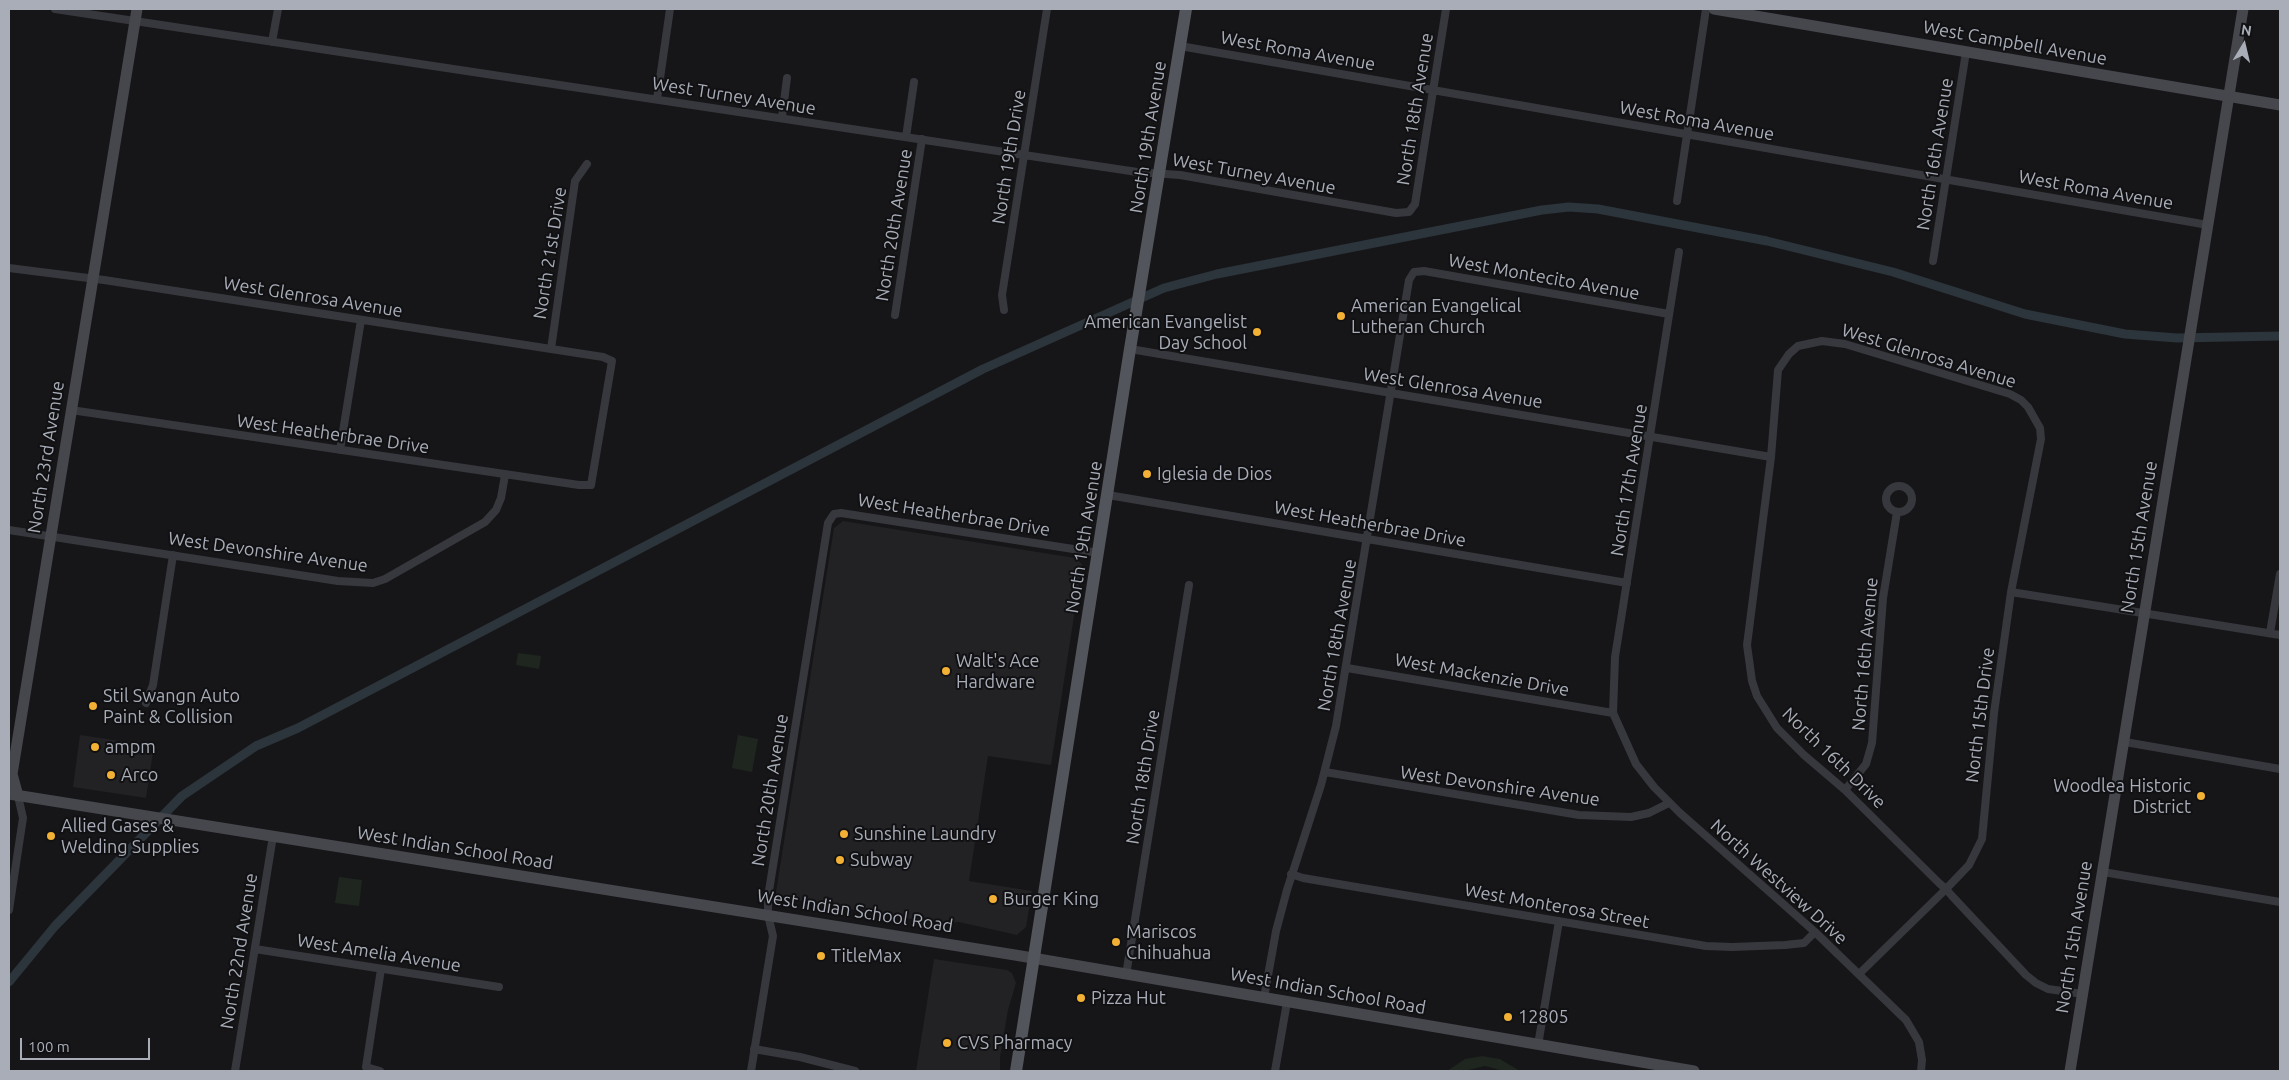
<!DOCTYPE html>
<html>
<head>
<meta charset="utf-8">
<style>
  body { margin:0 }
  #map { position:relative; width:2289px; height:1080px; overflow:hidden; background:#161618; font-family:Ubuntu,sans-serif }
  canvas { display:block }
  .frame { position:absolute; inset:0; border:10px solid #a8adb8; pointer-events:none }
  .north { position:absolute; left:2219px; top:20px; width:50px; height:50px; -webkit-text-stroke:4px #111113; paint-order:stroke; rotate:9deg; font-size:14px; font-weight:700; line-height:20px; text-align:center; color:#a8adb8 }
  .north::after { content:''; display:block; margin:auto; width:18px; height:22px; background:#a8adb8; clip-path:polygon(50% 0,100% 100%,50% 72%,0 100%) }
  .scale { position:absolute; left:20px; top:1038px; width:130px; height:22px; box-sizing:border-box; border:2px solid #a8adb8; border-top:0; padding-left:6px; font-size:15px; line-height:18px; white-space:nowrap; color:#a8adb8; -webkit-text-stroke:4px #111113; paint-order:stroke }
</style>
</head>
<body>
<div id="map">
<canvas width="2289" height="1080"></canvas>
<div class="frame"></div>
<div class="north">N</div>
<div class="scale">100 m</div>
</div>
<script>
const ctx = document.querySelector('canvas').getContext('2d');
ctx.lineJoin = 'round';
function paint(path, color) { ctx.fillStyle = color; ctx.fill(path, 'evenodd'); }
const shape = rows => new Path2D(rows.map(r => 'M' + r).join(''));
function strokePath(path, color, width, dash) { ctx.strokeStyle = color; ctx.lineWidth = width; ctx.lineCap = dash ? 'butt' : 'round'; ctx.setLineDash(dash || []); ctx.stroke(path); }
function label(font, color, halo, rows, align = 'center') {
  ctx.font = font + ' Ubuntu,sans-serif'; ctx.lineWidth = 4; ctx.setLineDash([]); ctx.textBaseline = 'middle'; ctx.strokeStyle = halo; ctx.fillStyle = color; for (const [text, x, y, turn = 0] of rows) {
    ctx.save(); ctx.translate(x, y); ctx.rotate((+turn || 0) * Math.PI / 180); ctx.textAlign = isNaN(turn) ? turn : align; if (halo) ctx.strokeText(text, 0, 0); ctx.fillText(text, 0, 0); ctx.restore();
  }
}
const built = shape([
  [843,521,1075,558,1082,564,1051,765,988,756,969,881,1032,891,1026,927,1017,935,959,922,941,924,777,897,776,892,834,528],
  [80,735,154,746,146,798,73,787],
  [934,959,1007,970,1012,973,1016,983,1008,1010,1000,1057,1000,1071,916,1071]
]);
const green = shape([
  [518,653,541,656,539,669,516,665],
  [738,735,758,739,752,772,732,768],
  [339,877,362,880,359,906,335,903],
  [1482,1056,1500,1059,1520,1071,1504,1071,1485,1066,1464,1071,1447,1071,1465,1059]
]);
const canal = shape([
  [9,982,55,926,182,796,256,746,298,728,983,369,1164,288,1217,274,1542,210,1569,207,1598,209,1767,241,1893,272,2025,314,2125,334,2177,338,2280,336]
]);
const street = shape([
  [55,9,1137,172,1180,175,1396,213,1409,212,1415,204,1446,9],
  [272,42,278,9],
  [1180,46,2208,225],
  [657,99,670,9],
  [782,117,787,78],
  [906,137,914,82],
  [1677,201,1706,9],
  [1679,252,1615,657,1613,713,1636,764,1654,787,1680,813,1815,932,1906,1020,1919,1042,1922,1060,1921,1071],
  [1933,261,1966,52],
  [9,268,104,280,603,357,612,361,591,485,579,485,71,410],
  [1004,310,1002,295,1047,9],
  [895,315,922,139],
  [551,349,575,181,587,164],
  [1130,349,1771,457],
  [340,450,361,320],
  '1886 499a13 13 0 1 1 26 0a13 13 0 1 1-26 0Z',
  [1108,495,1627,583],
  [9,530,338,581,373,583,385,579,485,522,496,510,501,498,505,475],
  [2011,592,2280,635],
  [2270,633,2280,574],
  [1347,668,1613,713],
  [146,703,153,685,173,555],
  [2125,742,2280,769],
  [1325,772,1579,815,1631,817,1649,813,1669,803],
  [1845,790,1866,764,1872,743,1883,598,1897,512],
  [2103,872,2280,902],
  [1291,874,1303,878,1706,946,1732,947,1785,945,1804,943,1815,932],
  [9,910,23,818,18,796],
  [255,949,499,987],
  [1859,974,1946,889,1969,865,1982,839,1994,713,2011,592,2041,439,2040,428,2028,407,2021,400,2010,394,1845,344,1822,341,1798,346,1789,354,1778,370,1771,457,1747,645,1752,681,1757,696,1777,728,1804,755,1845,790,1939,883,1946,889,1952,896,2026,975,2036,983,2048,989,2083,994],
  [1126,975,1189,585],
  [1264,998,1276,931,1287,890,1321,785,1336,726,1409,280,1414,272,1424,271,1669,314],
  [1538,1045,1559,921],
  [754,1049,800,1057,855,1071],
  [235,1071,273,836],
  [380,1071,366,1067,381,969],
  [751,1071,773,936,768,915,768,897,828,523,834,514,841,513,1099,553],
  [1275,1071,1287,1002]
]);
const secondary = shape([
  [1714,9,2280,105],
  [9,794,1015,955,1694,1071],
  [18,796,12,774,137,9],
  [2070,1071,2243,9]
]);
const primary = shape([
  [1016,1071,1130,349,1186,9]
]);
const markers = [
  [1341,316,5,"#f2b134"],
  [1257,332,5,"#f2b134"],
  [1147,474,5,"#f2b134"],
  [946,671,5,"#f2b134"],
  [93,706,5,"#f2b134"],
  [95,747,5,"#f2b134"],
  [111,775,5,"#f2b134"],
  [2201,796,5,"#f2b134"],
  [844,834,5,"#f2b134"],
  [51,836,5,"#f2b134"],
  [840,860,5,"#f2b134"],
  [993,899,5,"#f2b134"],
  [1116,942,5,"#f2b134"],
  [821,956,5,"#f2b134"],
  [1081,998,5,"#f2b134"],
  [1508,1017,5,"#f2b134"],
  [947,1043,5,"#f2b134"]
];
const streetNames = [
  ["West Campbell Avenue",2015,43,10],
  ["West Roma Avenue",1298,51,10],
  ["West Turney Avenue",734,96,9],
  ["North 18th Avenue",1415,109,-81],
  ["West Roma Avenue",1697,121,10],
  ["North 19th Avenue",1148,137,-81],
  ["North 16th Avenue",1935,154,-81],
  ["North 19th Drive",1009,157,-81],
  ["West Turney Avenue",1254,174,10],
  ["West Roma Avenue",2096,190,10],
  ["North 20th Avenue",894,225,-81],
  ["North 21st Drive",550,253,-81],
  ["West Montecito Avenue",1544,277,10],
  ["West Glenrosa Avenue",313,297,9],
  ["West Glenrosa Avenue",1929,356,17],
  ["West Glenrosa Avenue",1453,388,9],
  ["West Heatherbrae Drive",333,434,8],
  ["North 23rd Avenue",46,457,-81],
  ["North 17th Avenue",1629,480,-81],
  ["West Heatherbrae Drive",954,515,9],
  ["West Heatherbrae Drive",1370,524,10],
  ["North 19th Avenue",1084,537,-81],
  ["North 15th Avenue",2139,537,-81],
  ["West Devonshire Avenue",268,552,8],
  ["North 18th Avenue",1337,635,-80],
  ["North 16th Avenue",1865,654,-85],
  ["West Mackenzie Drive",1482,675,10],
  ["North 15th Drive",1980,715,-83],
  ["North 16th Drive",1834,758,44],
  ["North 18th Drive",1143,777,-81],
  ["West Devonshire Avenue",1500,786,8],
  ["North 20th Avenue",770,790,-81],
  ["West Indian School Road",455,848,9],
  ["North Westview Drive",1779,882,42],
  ["West Monterosa Street",1557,906,10],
  ["West Indian School Road",855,911,9],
  ["North 15th Avenue",2074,937,-81],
  ["North 22nd Avenue",239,951,-81],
  ["West Amelia Avenue",379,953,9],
  ["West Indian School Road",1328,991,10]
];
const poiNames = [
  ["American Evangelical",1351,306],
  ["Lutheran Church",1351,327],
  ["American Evangelist",1247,322,"right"],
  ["Day School",1247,343,"right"],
  ["Iglesia de Dios",1157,474],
  ["Walt's Ace",956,661],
  ["Hardware",956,682],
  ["Stil Swangn Auto",103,696],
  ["Paint & Collision",103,717],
  ["ampm",105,747],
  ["Arco",121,775],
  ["Woodlea Historic",2191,786,"right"],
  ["District",2191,807,"right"],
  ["Allied Gases &",61,826],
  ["Welding Supplies",61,847],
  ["Sunshine Laundry",854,834],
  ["Subway",850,860],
  ["Burger King",1003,899],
  ["Mariscos",1126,932],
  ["Chihuahua",1126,953],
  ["TitleMax",831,956],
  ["Pizza Hut",1091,998],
  ["12805",1518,1017],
  ["CVS Pharmacy",957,1043]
];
paint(built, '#222225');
paint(green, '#1e261f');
strokePath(canal, '#2c353c', 9);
strokePath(street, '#37383d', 8);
strokePath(secondary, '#45474d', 11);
strokePath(primary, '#53555c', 12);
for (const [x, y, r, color] of markers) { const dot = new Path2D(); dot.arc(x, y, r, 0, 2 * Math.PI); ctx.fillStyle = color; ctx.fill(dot); strokePath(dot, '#111113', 2); }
label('18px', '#a8adb8', '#111113', streetNames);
label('18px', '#a8adb8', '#111113', poiNames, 'left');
</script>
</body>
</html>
